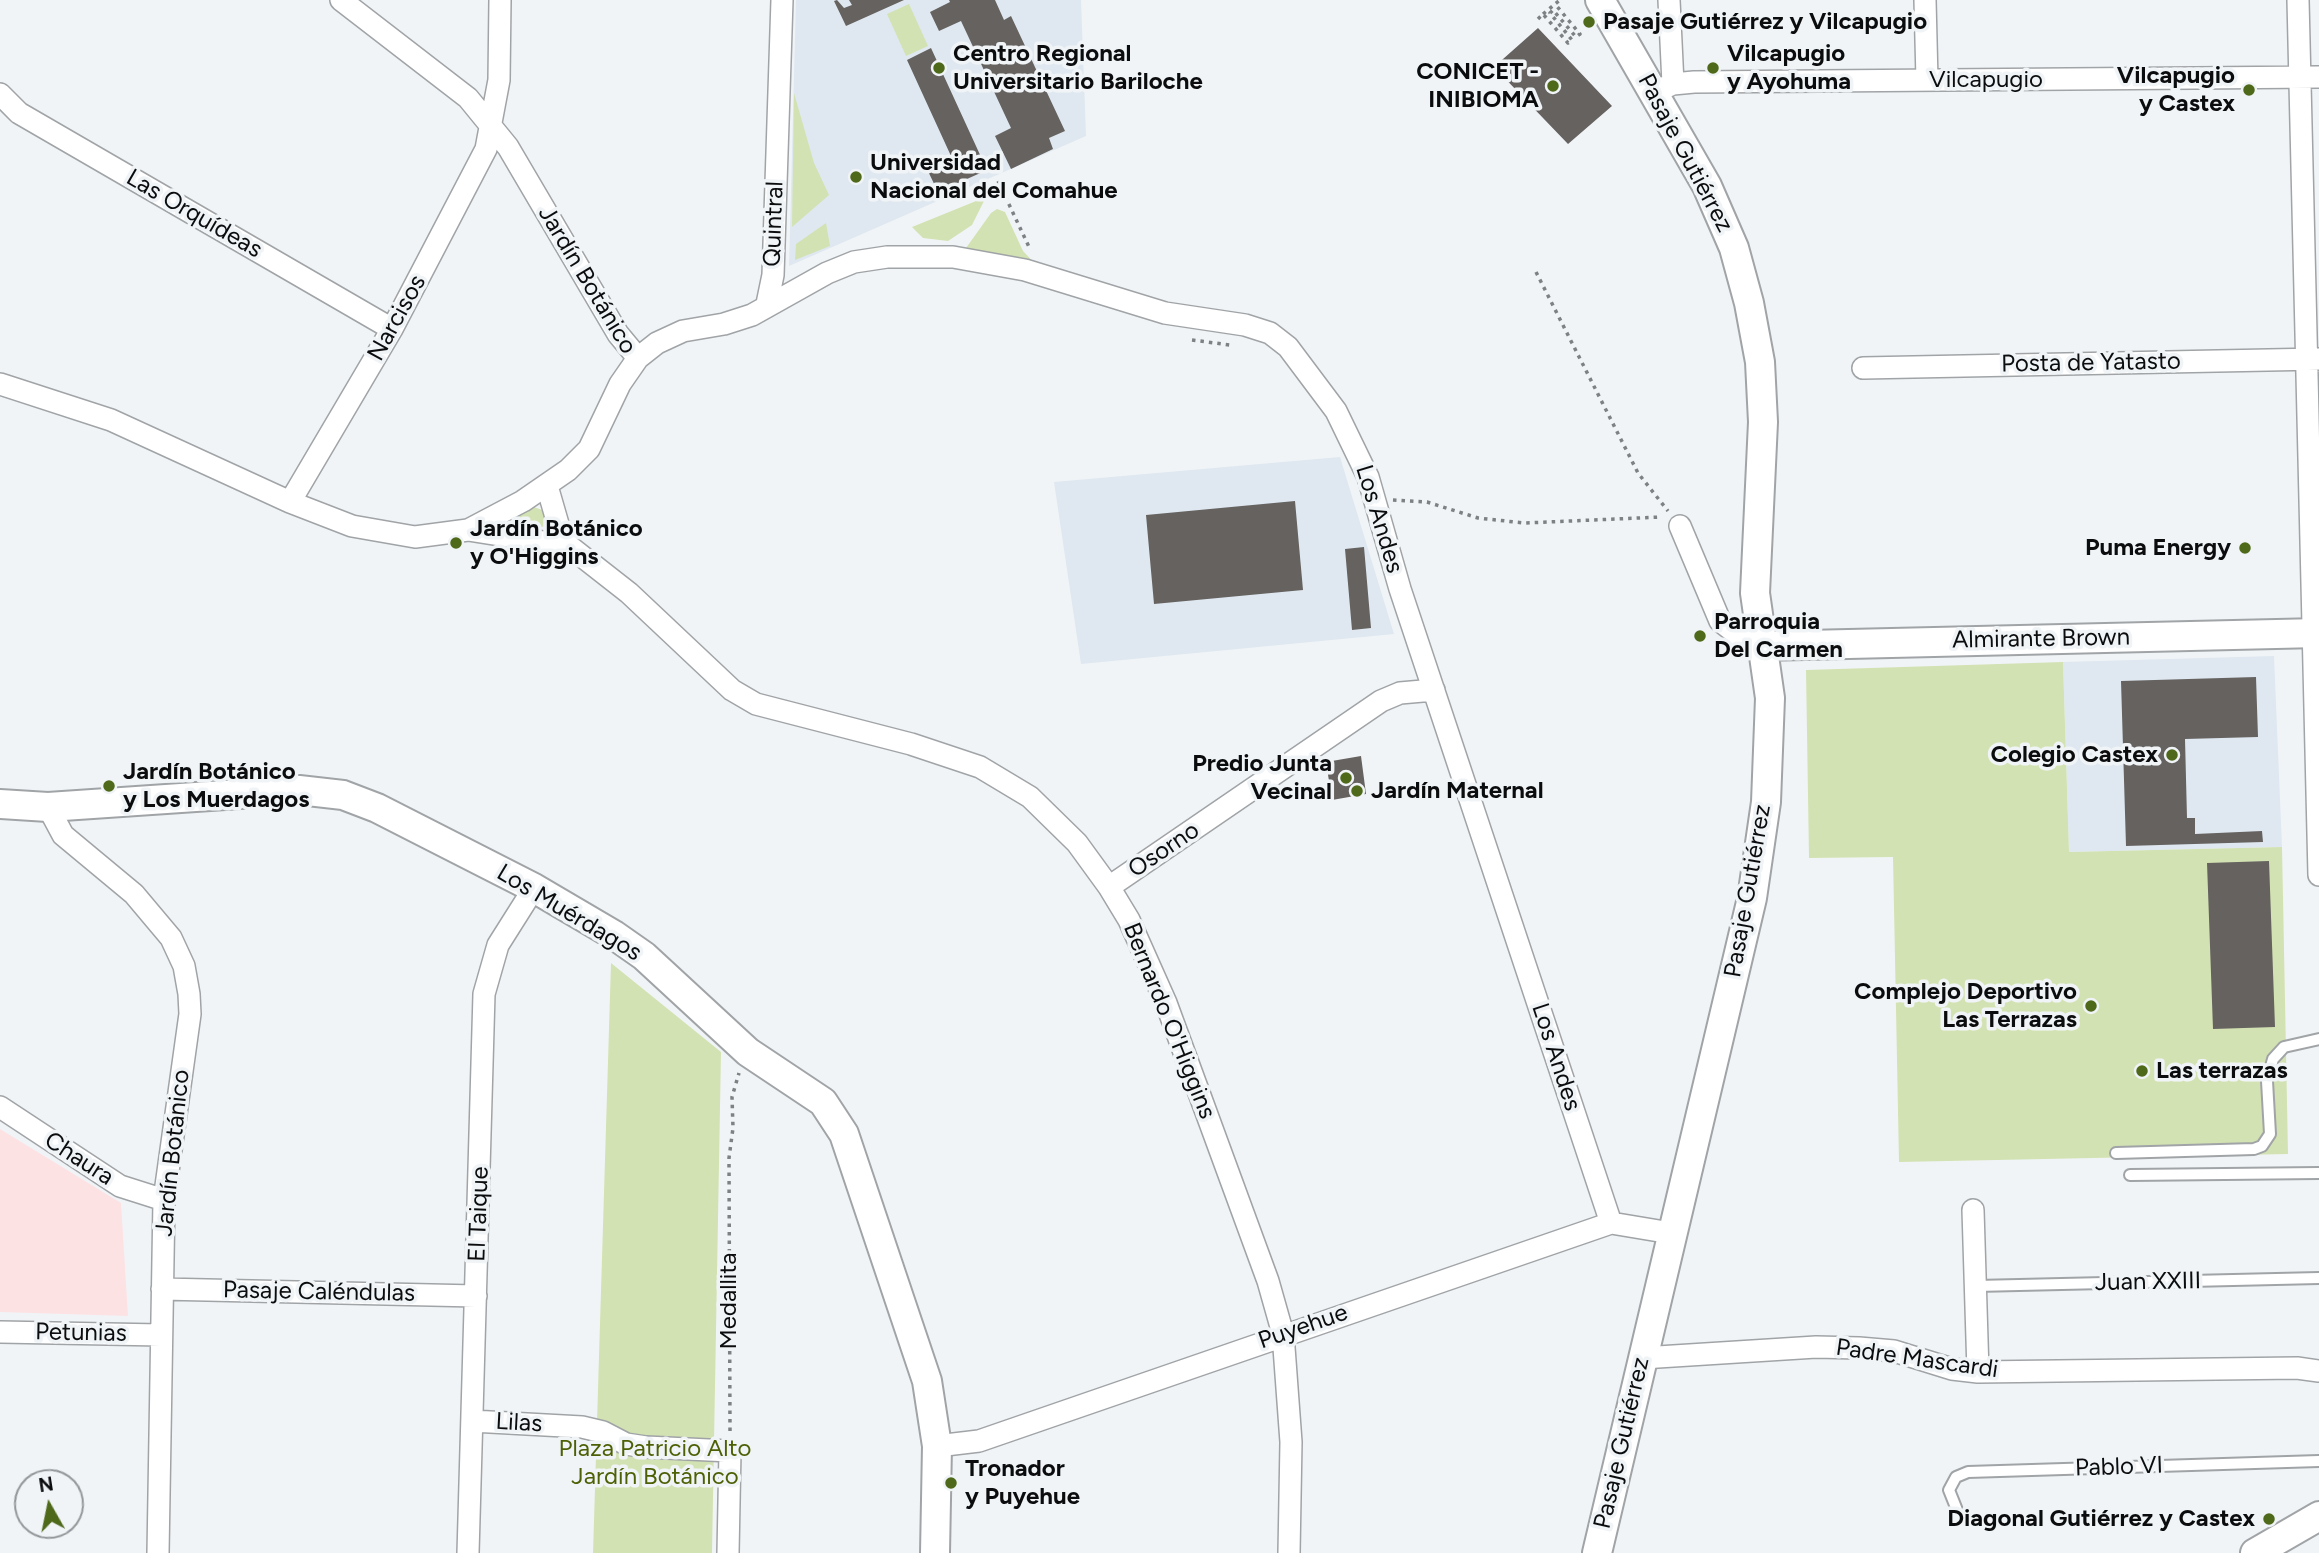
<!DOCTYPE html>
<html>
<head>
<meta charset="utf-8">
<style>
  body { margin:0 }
  #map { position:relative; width:2319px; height:1553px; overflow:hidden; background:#f0f4f7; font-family:Figtree,sans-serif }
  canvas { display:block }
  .north { position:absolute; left:14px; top:1469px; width:70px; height:70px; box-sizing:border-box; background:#f0f4f7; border:2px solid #949799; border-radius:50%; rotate:351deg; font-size:19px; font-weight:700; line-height:28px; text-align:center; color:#0b0c0d }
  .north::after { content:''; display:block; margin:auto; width:24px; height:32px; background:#4f691b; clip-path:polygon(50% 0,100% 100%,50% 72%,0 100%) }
</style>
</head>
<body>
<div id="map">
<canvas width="2319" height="1553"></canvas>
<div class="north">N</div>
</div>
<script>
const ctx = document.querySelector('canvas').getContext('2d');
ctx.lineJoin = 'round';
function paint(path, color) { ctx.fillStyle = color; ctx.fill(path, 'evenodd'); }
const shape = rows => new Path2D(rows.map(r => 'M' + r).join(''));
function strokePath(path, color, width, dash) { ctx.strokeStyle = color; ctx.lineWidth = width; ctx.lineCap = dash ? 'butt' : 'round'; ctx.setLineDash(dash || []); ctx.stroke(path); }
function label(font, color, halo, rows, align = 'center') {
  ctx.font = font + ' Figtree,sans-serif'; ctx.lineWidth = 7; ctx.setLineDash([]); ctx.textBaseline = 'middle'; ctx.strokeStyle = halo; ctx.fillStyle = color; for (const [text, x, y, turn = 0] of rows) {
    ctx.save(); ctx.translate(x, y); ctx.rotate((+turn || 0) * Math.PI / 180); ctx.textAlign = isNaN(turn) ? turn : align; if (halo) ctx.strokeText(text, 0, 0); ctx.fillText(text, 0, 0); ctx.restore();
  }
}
const industrial = shape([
  [0,1129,121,1203,128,1316,0,1312]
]);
const built = shape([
  [796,0,1081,0,1086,136,789,266],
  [1340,457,1394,634,1081,664,1054,482],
  [2274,656,2282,847,2069,852,2063,662]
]);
const green = shape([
  [909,4,928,46,906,56,887,14],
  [794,93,814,163,829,195,792,227],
  [986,197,972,225,948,241,923,238,912,227],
  [997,209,1005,212,1023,251,1039,268,966,248,991,213],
  [826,223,830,246,795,260,796,244],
  [531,506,545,511,550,525,510,534,500,525],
  [2063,662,2069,852,2282,847,2288,1154,1899,1162,1893,857,1809,858,1806,670],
  [611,963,721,1052,712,1553,593,1553]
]);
const building = shape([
  [837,0,844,8,852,5,849,0,904,0,846,26,834,1],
  [949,0,995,0,1004,20,1011,16,1065,131,1049,138,1053,149,1011,169,995,136,1011,128,961,21,939,31,930,12,950,2],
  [1538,28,1612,106,1568,144,1494,67],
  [931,48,987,170,938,192,926,167,951,156,907,60],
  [1295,501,1303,590,1154,604,1146,515],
  [1364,547,1371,628,1352,630,1345,549],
  [2256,677,2258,737,2185,739,2187,818,2195,818,2195,834,2262,831,2263,842,2126,846,2121,681],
  [1361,756,1366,794,1332,800,1326,762],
  [2269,861,2275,1027,2213,1029,2207,863]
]);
const path = shape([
  [1543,14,1555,4],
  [1538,19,1543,14,1568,43,1572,40,1550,13,1553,10,1576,37,1580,34,1555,4,1560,0],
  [998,181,1030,249],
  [1536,272,1638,473,1668,511],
  [1192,340,1230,345],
  [1393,500,1427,502,1478,518,1524,523,1662,517],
  [730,1431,729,1158,733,1128,732,1097,739,1073]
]);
const lane = shape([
  [2116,1153,2254,1149,2262,1146,2270,1134,2267,1081,2273,1059,2284,1047,2319,1039],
  [2130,1175,2319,1173],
  [1976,1286,2319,1278],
  [1957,1510,1949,1490,1956,1477,1968,1472,2319,1461]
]);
const street = shape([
  [341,0,468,98,508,147,618,334,638,358],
  [1669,0,1673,84],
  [1925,0,1927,80],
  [2298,0,2319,875],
  [1654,92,1673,84,1694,82,2319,77],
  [0,94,19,113,392,329],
  [767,304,773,275,782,0],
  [1863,368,2319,359],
  [0,384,111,420,290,502,352,526,415,537,468,530,523,501,568,470,589,449,620,384,638,358,657,343,683,331,724,324,752,315,827,273,854,262,887,257,953,257,1025,270,1165,313,1245,325,1270,333,1288,347,1336,411,1368,477,1400,589,1611,1223],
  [547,486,560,531,569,546,629,593,732,690,756,704,911,744,980,767,1030,797,1077,843,1109,887,1129,920,1166,1003,1268,1281,1283,1334,1291,1442,1289,1553],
  [290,502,392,329,486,149,499,80,500,0],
  [1680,526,1720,621,1742,638,1763,646],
  [468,530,569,546],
  [48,807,63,835,134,894,171,938,184,966,189,994,190,1014,164,1200,158,1553],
  [1109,887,1381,701,1400,693,1434,690],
  [0,1107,120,1186,164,1200],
  [1973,1210,1978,1372],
  [162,1289,476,1296],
  [0,1332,161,1335],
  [1642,1358,1816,1347,1859,1348,1894,1351,1952,1369,1978,1372,2297,1368,2319,1371],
  [472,1421,582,1427,603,1432,626,1444,646,1447,730,1451,728,1553],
  [937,1446,979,1441,1611,1223,1671,1233],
  [468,1553,484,994,498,945,534,888]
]);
const secondary = shape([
  [1763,646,2319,633],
  [0,804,48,807,299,790,343,795,377,808,534,888,614,935,644,956,748,1052,823,1102,844,1134,927,1381,937,1446,935,1553],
  [1597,1553,1752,898,1766,802,1770,698,1755,593,1763,422,1760,362,1749,303,1734,248,1707,186,1600,0],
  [2255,1553,2319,1516]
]);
const markers = [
  [1589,22,7,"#4f691b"],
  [939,68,7,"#4f691b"],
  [1713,68,7,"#4f691b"],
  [1553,86,7,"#4f691b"],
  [2249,90,7,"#4f691b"],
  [856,177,7,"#4f691b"],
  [456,543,7,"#4f691b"],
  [2245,548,7,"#4f691b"],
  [1700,636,7,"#4f691b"],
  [2172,755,7,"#4f691b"],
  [1346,778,7,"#4f691b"],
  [109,786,7,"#4f691b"],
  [1357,791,7,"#4f691b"],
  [2091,1006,7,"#4f691b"],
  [2142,1071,7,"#4f691b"],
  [951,1483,7,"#4f691b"],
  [2269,1519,7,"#4f691b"]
];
const poiNames = [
  ["Pasaje Gutiérrez y Vilcapugio",1603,22],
  ["Centro Regional",953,54],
  ["Universitario Bariloche",953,82],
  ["Vilcapugio",1727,54],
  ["y Ayohuma",1727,82],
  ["CONICET -",1539,72,"right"],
  ["INIBIOMA",1539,100,"right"],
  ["Vilcapugio",2235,76,"right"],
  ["y Castex",2235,104,"right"],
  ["Universidad",870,163],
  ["Nacional del Comahue",870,191],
  ["Jardín Botánico",470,529],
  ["y O'Higgins",470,557],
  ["Puma Energy",2231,548,"right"],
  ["Parroquia",1714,622],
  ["Del Carmen",1714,650],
  ["Colegio Castex",2158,755,"right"],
  ["Predio Junta",1332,764,"right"],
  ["Vecinal",1332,792,"right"],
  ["Jardín Botánico",123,772],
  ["y Los Muerdagos",123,800],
  ["Jardín Maternal",1371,791],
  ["Complejo Deportivo",2077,992,"right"],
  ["Las Terrazas",2077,1020,"right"],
  ["Las terrazas",2156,1071],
  ["Tronador",965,1469],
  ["y Puyehue",965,1497],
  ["Diagonal Gutiérrez y Castex",2255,1519,"right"]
];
const streetNames = [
  ["Vilcapugio",1986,80],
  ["Pasaje Gutiérrez",1685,153,62],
  ["Las Orquídeas",194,214,30],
  ["Quintral",774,224,-88],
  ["Jardín Botánico",587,280,59],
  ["Narcisos",397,318,-61],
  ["Posta de Yatasto",2091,363,-1],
  ["Los Andes",1379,519,73],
  ["Almirante Brown",2041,639,-1],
  ["Osorno",1164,850,-34],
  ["Pasaje Gutiérrez",1748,891,-80],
  ["Los Muérdagos",569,913,31],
  ["Bernardo O'Higgins",1169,1021,68],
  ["Los Andes",1556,1057,72],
  ["Jardín Botánico",173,1153,-84],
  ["Chaura",79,1159,33],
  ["El Taique",479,1214,-88],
  ["Juan XXIII",2148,1282,-1],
  ["Pasaje Caléndulas",319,1292,1],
  ["Medallita",729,1301,-90],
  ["Puyehue",1303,1327,-19],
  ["Petunias",81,1333,1],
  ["Padre Mascardi",1917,1359,8],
  ["Lilas",519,1423,3],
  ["Pasaje Gutiérrez",1622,1443,-77],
  ["Pablo VI",2119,1467,-2]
];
const parkNames = [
  ["Plaza Patricio Alto",655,1449],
  ["Jardín Botánico",655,1477]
];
paint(industrial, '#fde2e4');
paint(built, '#dfe8f0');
paint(green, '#d3e2b2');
paint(building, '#656260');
strokePath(lane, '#a1a4a7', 14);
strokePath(street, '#a1a4a7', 24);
strokePath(secondary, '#a1a4a7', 32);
strokePath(path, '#7e8183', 3.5, [3.5, 5]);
strokePath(lane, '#fff', 10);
strokePath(street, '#fff', 21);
strokePath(secondary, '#fff', 28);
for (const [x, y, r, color] of markers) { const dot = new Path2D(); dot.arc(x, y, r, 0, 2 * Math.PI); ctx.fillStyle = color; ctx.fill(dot); strokePath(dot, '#f0f4f7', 2.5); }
label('bold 24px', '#0b0c0d', '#f0f4f7', poiNames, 'left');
label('24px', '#0b0c0d', '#f0f4f7', streetNames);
label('24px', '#4e6005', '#f0f4f7', parkNames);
</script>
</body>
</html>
